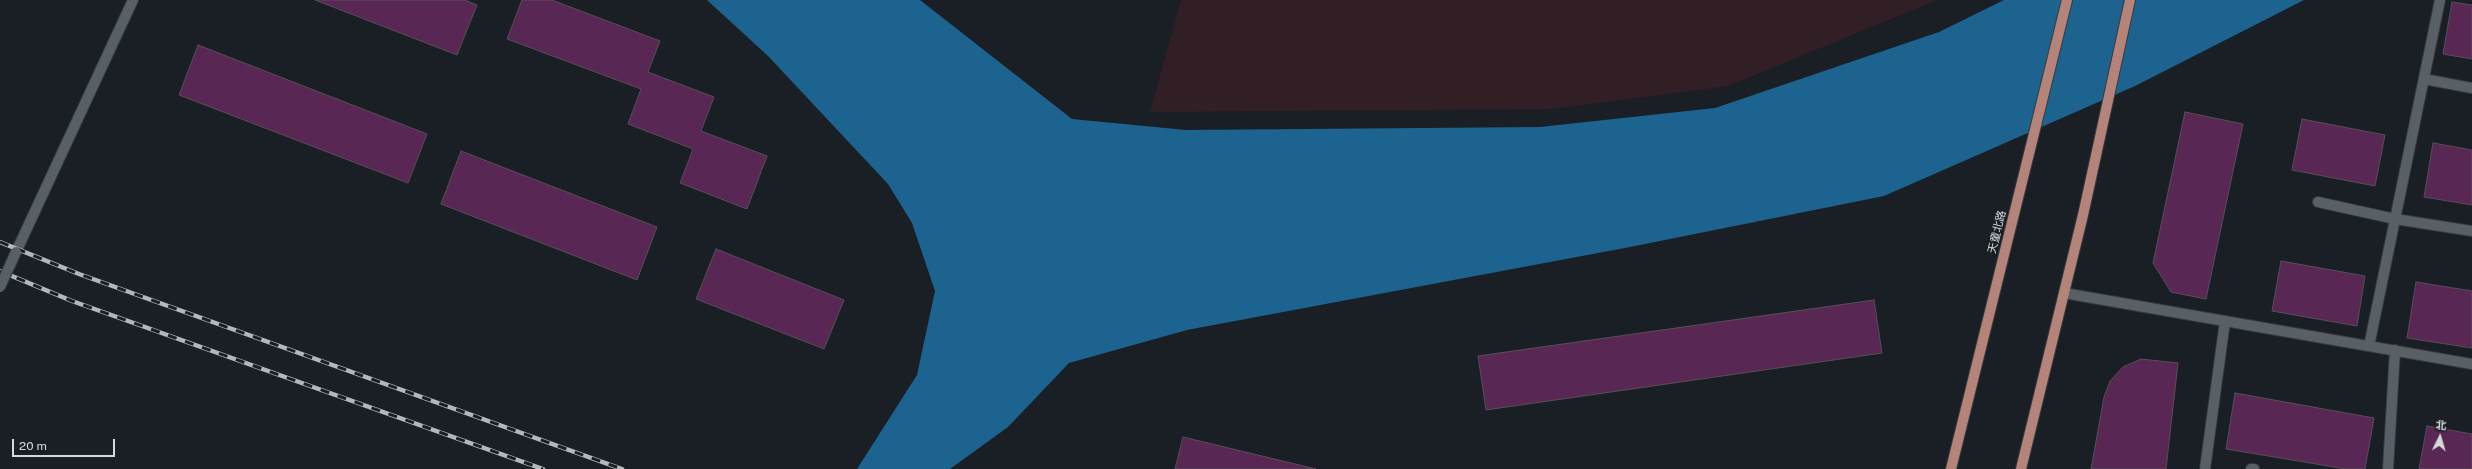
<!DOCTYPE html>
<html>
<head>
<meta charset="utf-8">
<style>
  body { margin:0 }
  #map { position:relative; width:2472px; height:469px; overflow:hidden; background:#191f24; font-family:"Public Sans","Noto Sans SC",sans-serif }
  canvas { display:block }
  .north { position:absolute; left:2420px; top:417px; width:40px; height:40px; -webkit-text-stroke:3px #191f24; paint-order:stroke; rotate:5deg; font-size:11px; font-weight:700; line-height:16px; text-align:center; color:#d5d9dc }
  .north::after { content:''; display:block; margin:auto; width:14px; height:18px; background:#d5d9dc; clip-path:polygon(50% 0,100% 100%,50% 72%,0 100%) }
  .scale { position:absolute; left:12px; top:439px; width:103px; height:18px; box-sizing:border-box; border:2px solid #d5d9dc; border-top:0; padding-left:5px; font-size:12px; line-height:14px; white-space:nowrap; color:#d5d9dc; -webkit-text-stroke:3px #191f24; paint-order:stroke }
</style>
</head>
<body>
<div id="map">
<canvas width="2472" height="469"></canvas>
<div class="north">北</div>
<div class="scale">20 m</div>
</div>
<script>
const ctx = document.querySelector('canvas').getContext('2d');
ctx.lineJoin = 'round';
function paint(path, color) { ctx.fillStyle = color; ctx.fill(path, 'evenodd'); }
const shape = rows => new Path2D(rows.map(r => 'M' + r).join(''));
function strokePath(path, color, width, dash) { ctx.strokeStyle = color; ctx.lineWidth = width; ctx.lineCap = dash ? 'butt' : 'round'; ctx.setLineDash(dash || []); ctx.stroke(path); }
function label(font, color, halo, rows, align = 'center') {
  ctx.font = font + ' "Public Sans","Noto Sans SC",sans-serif'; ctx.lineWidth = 3.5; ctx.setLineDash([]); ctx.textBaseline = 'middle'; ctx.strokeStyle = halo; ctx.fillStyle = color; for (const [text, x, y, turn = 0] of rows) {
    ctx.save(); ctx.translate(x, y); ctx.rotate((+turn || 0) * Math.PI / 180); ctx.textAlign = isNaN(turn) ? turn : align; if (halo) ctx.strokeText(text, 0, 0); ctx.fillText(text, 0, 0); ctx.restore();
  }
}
const commercial = shape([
  [1181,0,1937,0,1728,86,1552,109,1150,112]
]);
const water = shape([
  [707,0,920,0,1072,119,1186,130,1540,127,1715,108,1939,32,2004,0,2304,0,2135,86,1884,196,1630,247,1187,330,1069,363,1008,427,950,469,857,469,917,375,935,291,912,223,888,184,768,56]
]);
const building = shape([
  [315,0,465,0,477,5,457,55,315,0],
  [522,0,552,0,660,41,648,72,714,97,701,131,767,156,747,209,680,183,693,149,628,124,641,89,507,39,522,0],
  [2452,2,2472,5,2472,59,2443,54,2452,2],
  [198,45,427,134,408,183,179,95,198,45],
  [2185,112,2243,124,2206,299,2171,292,2153,263,2185,112],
  [2302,119,2385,135,2375,186,2292,170,2302,119],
  [2433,143,2472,150,2472,205,2424,197,2433,143],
  [461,151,657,227,637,280,441,204,461,151],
  [716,249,844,300,824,349,696,299,716,249],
  [2281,261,2365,276,2357,326,2272,311,2281,261],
  [2416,282,2472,291,2472,348,2407,338,2416,282],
  [1874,300,1882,353,1486,410,1478,356,1874,300],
  [2141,359,2178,363,2166,469,2091,469,2104,397,2110,381,2123,367,2141,359],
  [2235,393,2374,418,2365,469,2346,469,2226,449,2235,393],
  [2427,426,2472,434,2472,469,2419,469,2427,426],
  [1183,437,1316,469,1175,469,1183,437]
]);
const lane = shape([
  [2424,79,2472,88],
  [2318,202,2395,219,2472,231],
  [2064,293,2472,364],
  [2369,346,2440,0],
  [2205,469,2225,321],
  [2251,469,2254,469],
  [2388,469,2395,350]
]);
const secondary = shape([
  [16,252,133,0]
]);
const primary = shape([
  [1951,469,2067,0],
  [2021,469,2083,215,2130,0]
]);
const rail = shape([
  [0,242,79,274,622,469],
  [0,271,72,301,543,469]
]);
const secondaryBridge = shape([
  [0,287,16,252]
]);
const streetNames = [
  ["天童北路",1997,232,-76]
];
paint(commercial, '#321f25');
paint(water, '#1d638f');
paint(building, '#592754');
strokePath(building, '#575056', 1);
strokePath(lane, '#373b3f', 12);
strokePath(secondary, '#373b3f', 12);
strokePath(primary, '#373b3f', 12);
strokePath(lane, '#596065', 10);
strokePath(secondary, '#596065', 10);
strokePath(primary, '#b48379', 10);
strokePath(rail, '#b3b8bb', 4.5);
strokePath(rail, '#191f24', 3, [9]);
strokePath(secondaryBridge, '#373b3f', 12, []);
strokePath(secondaryBridge, '#596065', 10);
label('11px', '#d5d9dc', '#191f24', streetNames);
</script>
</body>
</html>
